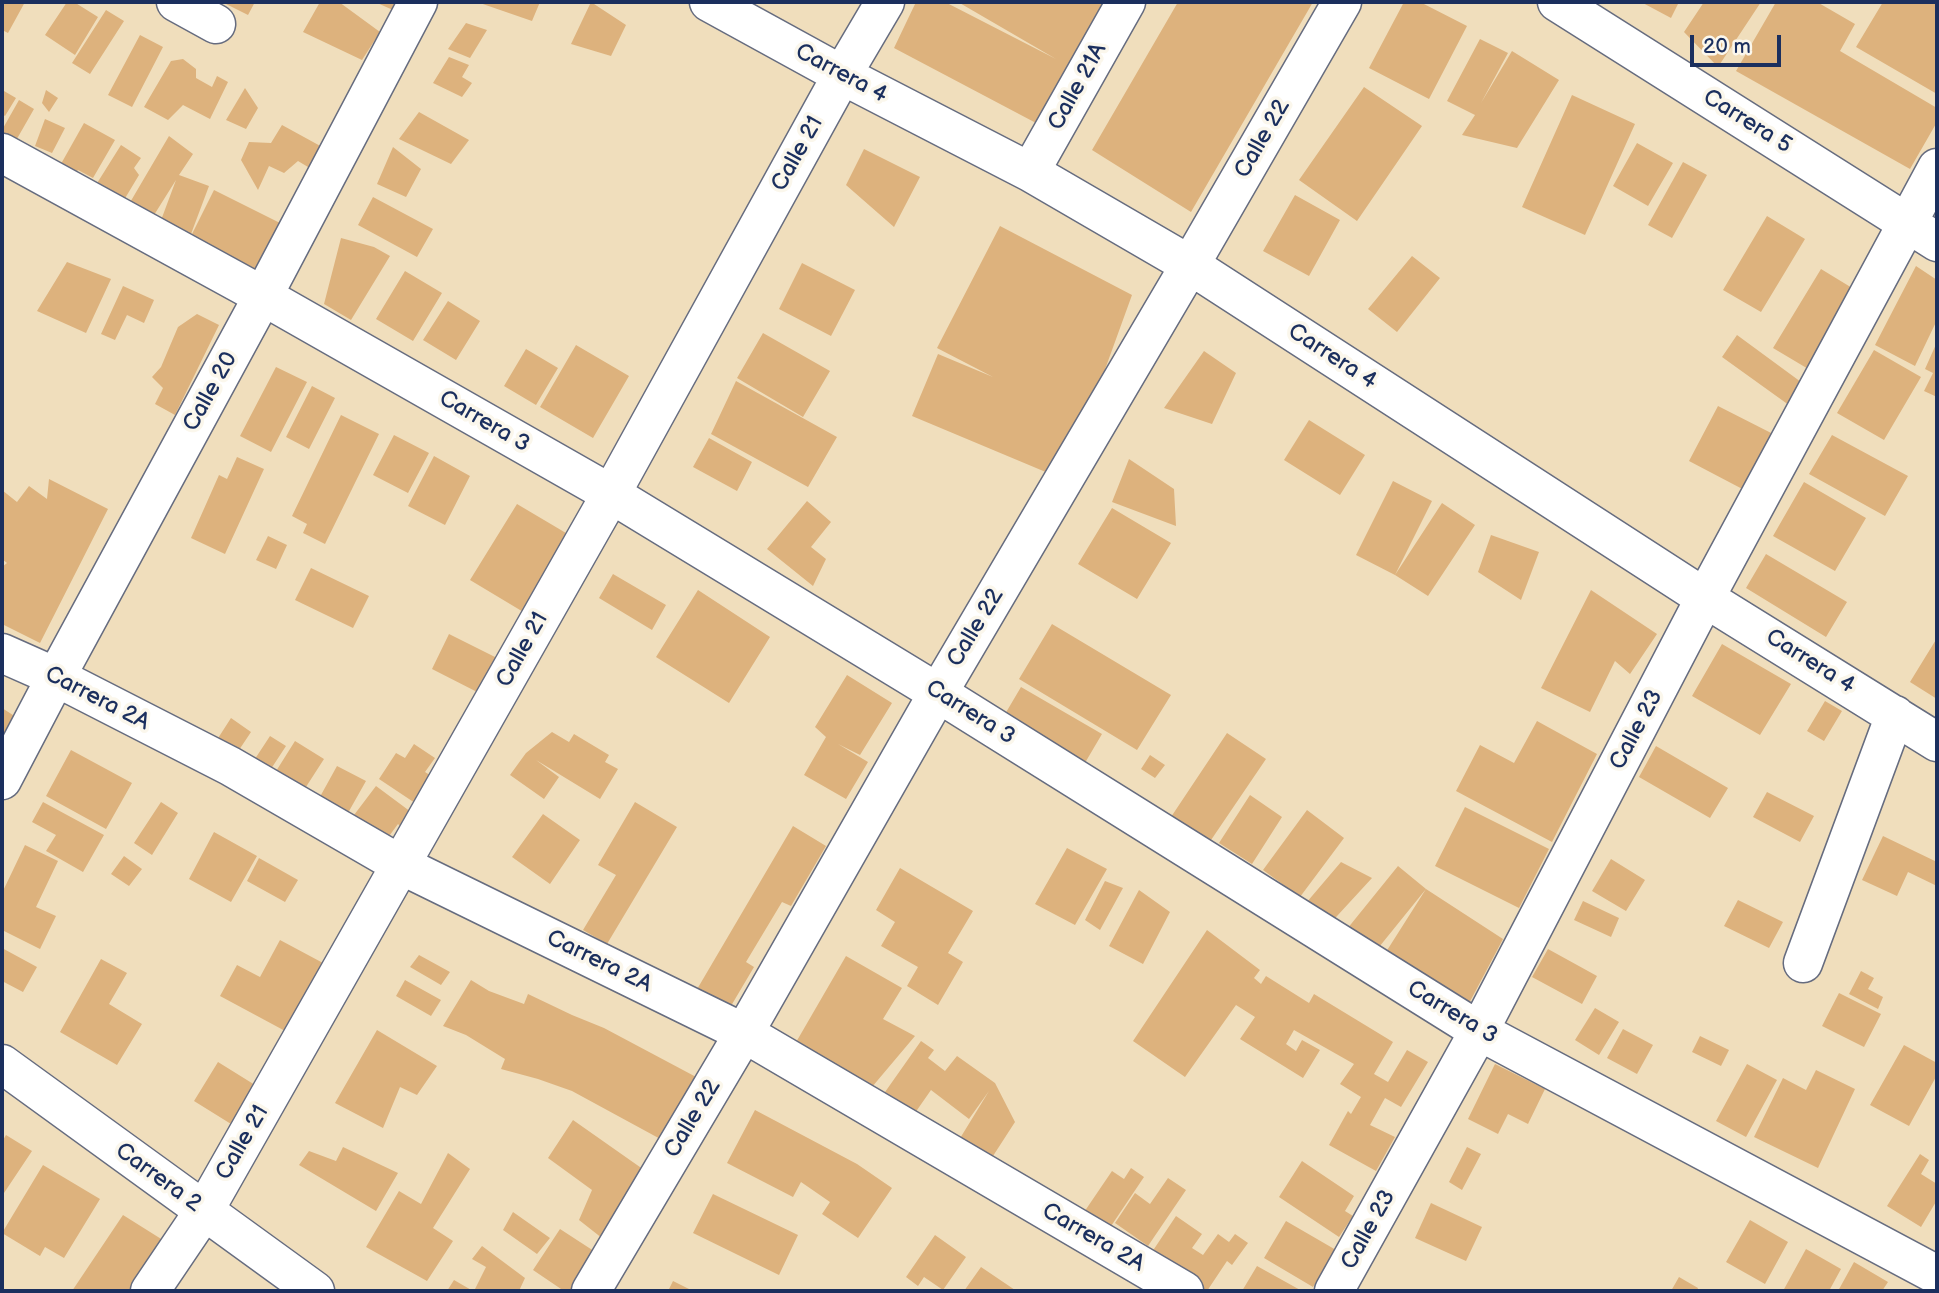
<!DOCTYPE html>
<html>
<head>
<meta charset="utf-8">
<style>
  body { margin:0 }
  #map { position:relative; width:1939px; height:1293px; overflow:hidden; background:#f0debc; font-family:"Balsamiq Sans",sans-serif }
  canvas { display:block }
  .frame { position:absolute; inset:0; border:4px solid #1b2f5e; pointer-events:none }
  .scale { position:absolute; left:1690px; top:35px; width:91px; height:32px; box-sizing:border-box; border:4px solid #1b2f5e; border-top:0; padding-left:9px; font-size:21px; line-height:24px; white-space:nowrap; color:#1b2f5e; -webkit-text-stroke:5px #fbf7ec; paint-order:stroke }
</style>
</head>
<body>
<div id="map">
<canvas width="1939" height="1293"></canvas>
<div class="frame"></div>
<div class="scale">20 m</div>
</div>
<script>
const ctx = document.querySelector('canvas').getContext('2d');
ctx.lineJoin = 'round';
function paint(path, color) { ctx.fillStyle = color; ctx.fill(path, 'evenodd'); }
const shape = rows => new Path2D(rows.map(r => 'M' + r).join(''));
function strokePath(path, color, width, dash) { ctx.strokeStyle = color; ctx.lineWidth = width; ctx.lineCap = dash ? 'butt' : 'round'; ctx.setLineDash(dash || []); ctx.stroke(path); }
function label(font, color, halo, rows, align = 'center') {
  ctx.font = font + ' "Balsamiq Sans",sans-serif'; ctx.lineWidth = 7; ctx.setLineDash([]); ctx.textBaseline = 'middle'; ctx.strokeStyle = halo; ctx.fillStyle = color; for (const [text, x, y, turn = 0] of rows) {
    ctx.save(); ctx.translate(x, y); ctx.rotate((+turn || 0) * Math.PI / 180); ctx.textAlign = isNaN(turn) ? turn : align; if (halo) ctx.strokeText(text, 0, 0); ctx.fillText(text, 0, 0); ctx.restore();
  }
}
const building = shape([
  [2,2,25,2,8,33,2,30],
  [67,2,74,2,98,17,75,55,45,35],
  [222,2,255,2,248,15],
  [320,2,339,2,380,32,362,60,303,32],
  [375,2,398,2,393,10],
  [477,2,540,2,532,21],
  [591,2,626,25,611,56,571,44],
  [916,2,945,2,1056,59,958,2,1106,2,1036,123,894,48],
  [1178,2,1313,2,1191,212,1092,150],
  [1404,2,1420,2,1467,26,1429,99,1369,68],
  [1641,2,1679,2,1671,18],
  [1704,2,1761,2,1718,67,1684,32],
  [1776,2,1817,2,1855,24,1840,51,1937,108,1937,122,1910,169,1736,71],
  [1883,2,1937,2,1937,94,1856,47],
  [106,10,124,21,90,74,72,63],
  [466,23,487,30,470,58,448,49],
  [140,35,163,47,132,107,108,95],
  [1480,39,1508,53,1481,103,1512,51,1559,80,1517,148,1462,135,1475,115,1447,101],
  [449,57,469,65,462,77,472,83,462,97,433,83],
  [183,59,196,69,196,78,212,87,217,76,228,82,210,119,183,105,168,120,144,107,171,61],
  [1364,87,1422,126,1357,221,1299,180],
  [245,88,258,108,246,129,226,120],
  [46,90,58,98,49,112,42,103],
  [4,91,16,98,5,116,2,114,2,95],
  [1572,95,1635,124,1585,235,1522,207],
  [19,100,34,109,14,144,2,137,2,130],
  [419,112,469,140,451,164,399,139],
  [45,119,65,128,52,153,35,146],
  [84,123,115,140,93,178,78,170,70,181,57,171],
  [282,125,324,148,313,170,298,161,284,173,269,166,258,190,241,160,249,142,271,143],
  [169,136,193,154,179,175,209,186,188,242,157,231,176,180,149,223,125,211],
  [1637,143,1673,163,1648,206,1613,186],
  [121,145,141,158,134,168,139,175,121,205,94,188],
  [393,147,421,169,406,197,377,184],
  [864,149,920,177,894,227,846,185],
  [1683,162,1707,175,1672,238,1648,225],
  [214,190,282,224,257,276,188,242],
  [1295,195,1340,220,1309,276,1263,251],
  [373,197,433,229,417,257,358,225],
  [1767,216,1805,239,1761,312,1723,290],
  [1000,226,1132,295,1087,419,1060,478,912,416,938,354,993,377,937,348],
  [341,238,374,247,390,256,351,320,324,304],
  [1412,256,1440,278,1397,332,1368,309],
  [67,262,111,279,86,333,37,311],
  [802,263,855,290,831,336,779,309],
  [1916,266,1937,280,1937,320,1915,366,1875,345],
  [1821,269,1862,294,1815,373,1773,348],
  [405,271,442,293,413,341,376,319],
  [123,286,154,300,144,323,127,315,115,340,101,334],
  [448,301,480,321,456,360,423,340],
  [197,314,219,325,175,415,155,404,163,388,152,377,161,367,178,327],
  [763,333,830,371,803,417,737,378],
  [1737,335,1801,382,1793,408,1722,357],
  [1937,342,1937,397,1924,391,1933,373,1925,369],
  [576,345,629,376,593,438,540,407],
  [526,349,558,368,536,405,504,386],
  [1874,350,1921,377,1884,440,1837,413],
  [1204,351,1236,373,1212,424,1164,408],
  [276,367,307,382,271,452,240,436],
  [736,381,837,437,808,487,711,434],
  [312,386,335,398,309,449,286,437],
  [1718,406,1779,437,1750,493,1689,461],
  [341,415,379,434,325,544,303,533,307,524,292,516],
  [1309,420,1365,455,1340,495,1284,460],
  [394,435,429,453,408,493,373,475],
  [1832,435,1908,476,1885,516,1809,474],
  [709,438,752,462,737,491,693,467],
  [434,456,470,476,445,525,408,506],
  [237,457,264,469,225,554,191,538,219,475,227,479],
  [1129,459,1174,489,1176,526,1112,502],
  [49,479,108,509,40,643,2,624,2,567,7,563,2,559,2,490,17,502,29,486,47,499],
  [1393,481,1432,501,1395,575,1442,503,1475,525,1428,596,1395,575,1356,555],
  [1804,482,1866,518,1835,571,1773,536],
  [807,501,831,522,811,547,826,559,813,586,767,549],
  [517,504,571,536,525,613,470,580],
  [1112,508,1171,543,1137,599,1078,564],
  [1491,535,1539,552,1521,600,1478,572],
  [268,536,287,545,276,569,256,560],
  [1766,554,1847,602,1826,637,1746,588],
  [311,568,369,596,353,628,295,600],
  [613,574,666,605,652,630,599,598],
  [698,590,770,637,729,703,656,657],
  [1591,590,1657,634,1630,674,1615,661,1590,712,1541,688],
  [1052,624,1171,695,1137,750,1019,679],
  [449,634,501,660,483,695,432,669],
  [1937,638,1937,699,1910,682],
  [1722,644,1791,684,1760,735,1692,696],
  [847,675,892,703,860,755,838,744,868,762,846,799,804,775,826,737,815,727],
  [1021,687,1102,734,1079,773,998,726],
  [1825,701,1842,711,1824,741,1807,731],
  [2,708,16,717,2,740],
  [231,718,251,732,233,759,213,746],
  [1537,721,1597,754,1552,842,1456,791,1480,745,1514,763],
  [552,732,569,742,574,734,609,755,605,762,618,769,600,799,536,760,559,777,544,799,510,775,526,753],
  [1227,733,1266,759,1209,843,1171,817],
  [270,736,286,746,267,775,251,765],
  [295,741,324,759,304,790,273,776],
  [414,744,435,758,425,772,433,777,415,803,379,779,396,753,405,758],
  [1656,746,1728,788,1710,818,1639,777],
  [71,750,132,783,106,829,46,796],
  [1150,755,1165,765,1155,778,1141,769],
  [337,766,366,781,344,820,316,804],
  [376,786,411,812,400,826,398,824,384,843,351,819],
  [1767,792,1814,816,1800,842,1753,817],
  [1250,795,1282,817,1252,864,1219,843],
  [43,802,104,835,83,872,46,851,56,835,32,822],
  [161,802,178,813,152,855,134,843],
  [635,802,677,827,607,944,583,930,616,875,598,865],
  [1465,807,1549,849,1519,908,1435,866],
  [1307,810,1344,838,1300,897,1263,870],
  [543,814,580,840,550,884,512,857],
  [793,826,826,846,791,906,782,902,746,962,754,967,728,1011,696,991],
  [214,832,257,856,231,902,189,879],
  [1883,836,1937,862,1937,886,1908,872,1897,896,1862,880],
  [25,845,58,861,36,907,56,916,40,949,2,930,2,893],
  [1067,848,1107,869,1075,925,1035,904],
  [124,856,142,869,129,886,111,874],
  [259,858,298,880,285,902,247,881],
  [1611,859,1645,880,1626,911,1592,891],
  [1341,862,1372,878,1326,928,1295,916],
  [1398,866,1426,889,1371,957,1343,934],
  [900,868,973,911,948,953,963,962,938,1005,907,986,918,967,881,946,895,922,876,910],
  [1105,881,1123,888,1100,930,1085,920],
  [1426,889,1503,939,1466,1009,1379,963],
  [1139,890,1170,912,1143,964,1109,946],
  [1738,900,1783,922,1769,948,1724,926],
  [1583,901,1619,918,1611,937,1574,920],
  [1207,930,1260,970,1254,978,1261,984,1266,976,1309,1003,1314,994,1393,1042,1374,1074,1388,1082,1407,1050,1428,1062,1401,1107,1385,1098,1370,1125,1395,1137,1376,1171,1329,1145,1348,1111,1351,1114,1361,1097,1340,1084,1354,1064,1294,1030,1286,1044,1296,1051,1302,1040,1320,1050,1303,1078,1240,1039,1255,1017,1236,1005,1185,1077,1133,1041],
  [280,940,323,963,287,1032,220,996,237,965,260,977],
  [2,948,37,967,23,992,2,981],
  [1548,949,1597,976,1582,1004,1532,977],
  [419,955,450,972,441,985,410,967],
  [846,956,902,988,883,1019,915,1036,872,1087,795,1044],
  [101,959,127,973,109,1004,142,1024,117,1065,60,1032],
  [1861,971,1874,978,1868,989,1883,997,1878,1009,1849,994],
  [405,980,441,1000,431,1016,396,996],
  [471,980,489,991,524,1004,528,994,572,1015,604,1028,698,1078,664,1141,572,1091,538,1079,501,1069,505,1059,466,1035,443,1026],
  [1839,993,1881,1014,1864,1047,1822,1026],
  [1595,1008,1619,1022,1599,1055,1575,1040],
  [1623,1029,1653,1045,1637,1074,1607,1058],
  [377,1030,437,1066,417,1095,400,1087,383,1128,335,1103],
  [1700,1036,1729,1050,1721,1066,1692,1052],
  [921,1041,934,1050,928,1058,945,1071,957,1056,995,1083,1015,1122,982,1173,951,1153,989,1091,969,1119,931,1090,908,1123,878,1102],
  [1904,1045,1937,1063,1937,1075,1909,1126,1870,1105],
  [218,1062,255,1085,231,1124,194,1101],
  [1495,1064,1545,1089,1528,1124,1508,1114,1498,1134,1468,1119],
  [1747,1064,1777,1080,1746,1137,1716,1121],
  [1816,1070,1855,1089,1818,1168,1754,1137,1783,1078,1806,1090],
  [755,1110,857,1164,892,1188,858,1238,822,1214,830,1202,801,1182,793,1197,727,1163],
  [573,1120,647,1172,607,1242,579,1220,592,1190,548,1158],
  [6,1135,32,1151,2,1196,2,1142],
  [343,1147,398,1173,376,1211,299,1165,309,1151,336,1161],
  [1467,1147,1481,1154,1462,1190,1449,1182],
  [448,1153,470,1169,433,1228,453,1241,427,1281,366,1247,399,1191,421,1204],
  [1920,1154,1929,1160,1921,1174,1937,1184,1937,1200,1921,1227,1887,1206],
  [1302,1161,1354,1196,1345,1211,1353,1216,1339,1237,1279,1197],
  [43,1165,100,1199,64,1258,45,1247,40,1256,2,1233],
  [1131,1168,1144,1177,1101,1241,1076,1224,1112,1171,1124,1179],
  [1168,1178,1186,1190,1148,1246,1115,1223,1135,1193,1150,1204],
  [713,1194,798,1235,779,1275,693,1233],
  [1431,1203,1482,1227,1466,1261,1415,1238],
  [513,1212,550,1238,537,1254,503,1230],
  [123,1215,166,1242,144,1291,72,1291],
  [1176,1216,1202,1234,1192,1248,1203,1255,1218,1234,1229,1242,1235,1234,1248,1243,1232,1265,1227,1261,1207,1291,1192,1291,1146,1261],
  [1750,1220,1788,1242,1765,1284,1726,1262],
  [1286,1221,1336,1250,1313,1287,1264,1258],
  [560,1229,600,1255,575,1291,564,1291,533,1270],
  [935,1235,966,1257,943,1290,924,1277,918,1286,906,1277],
  [482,1246,525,1278,519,1291,474,1291,486,1267,472,1259],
  [1806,1249,1841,1269,1829,1291,1783,1291],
  [1854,1262,1888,1282,1882,1291,1838,1291],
  [1257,1266,1302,1291,1242,1291],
  [981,1267,1015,1290,1014,1291,964,1291],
  [1679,1277,1698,1288,1697,1291,1671,1291],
  [454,1280,473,1291,447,1291],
  [673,1281,693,1291,668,1291]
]);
const minor = shape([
  [176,2,216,24],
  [709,2,842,75,1030,172,1190,265,1705,598,1937,742],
  [1557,2,1937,242],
  [2,153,263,296,611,494,938,693,1479,1031,1937,1275],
  [1030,172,1126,2],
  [2,653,56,677,230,766,401,865,744,1033,1184,1291],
  [2,780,56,677,263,296,418,2],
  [1803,963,1895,715],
  [2,1064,315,1291],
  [150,1291,204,1211,611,494,842,75,885,2],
  [591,1291,744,1033,938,693,1190,265,1342,2],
  [1334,1291,1479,1031,1705,598,1937,168]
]);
const streetNames = [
  ["Carrera 4",841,74,28],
  ["Calle 21A",1078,87,-61],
  ["Carrera 5",1747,122,32],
  ["Calle 22",1263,139,-60],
  ["Calle 21",798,154,-61],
  ["Carrera 4",1332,357,33],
  ["Calle 20",211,392,-61],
  ["Carrera 3",484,422,30],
  ["Calle 22",976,628,-59],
  ["Calle 21",523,650,-61],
  ["Carrera 4",1810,662,32],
  ["Carrera 2A",97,699,27],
  ["Carrera 3",970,713,32],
  ["Calle 23",1637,730,-62],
  ["Carrera 2A",599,962,26],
  ["Carrera 3",1452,1013,31],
  ["Calle 22",693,1119,-59],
  ["Calle 21",243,1143,-60],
  ["Carrera 2",158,1178,36],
  ["Calle 23",1369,1230,-61],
  ["Carrera 2A",1093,1238,30]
];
paint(building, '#ddb27d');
strokePath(minor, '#666c7f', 41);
strokePath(minor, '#fff', 38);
label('23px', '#1b2f5e', '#fbf7ec', streetNames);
</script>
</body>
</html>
